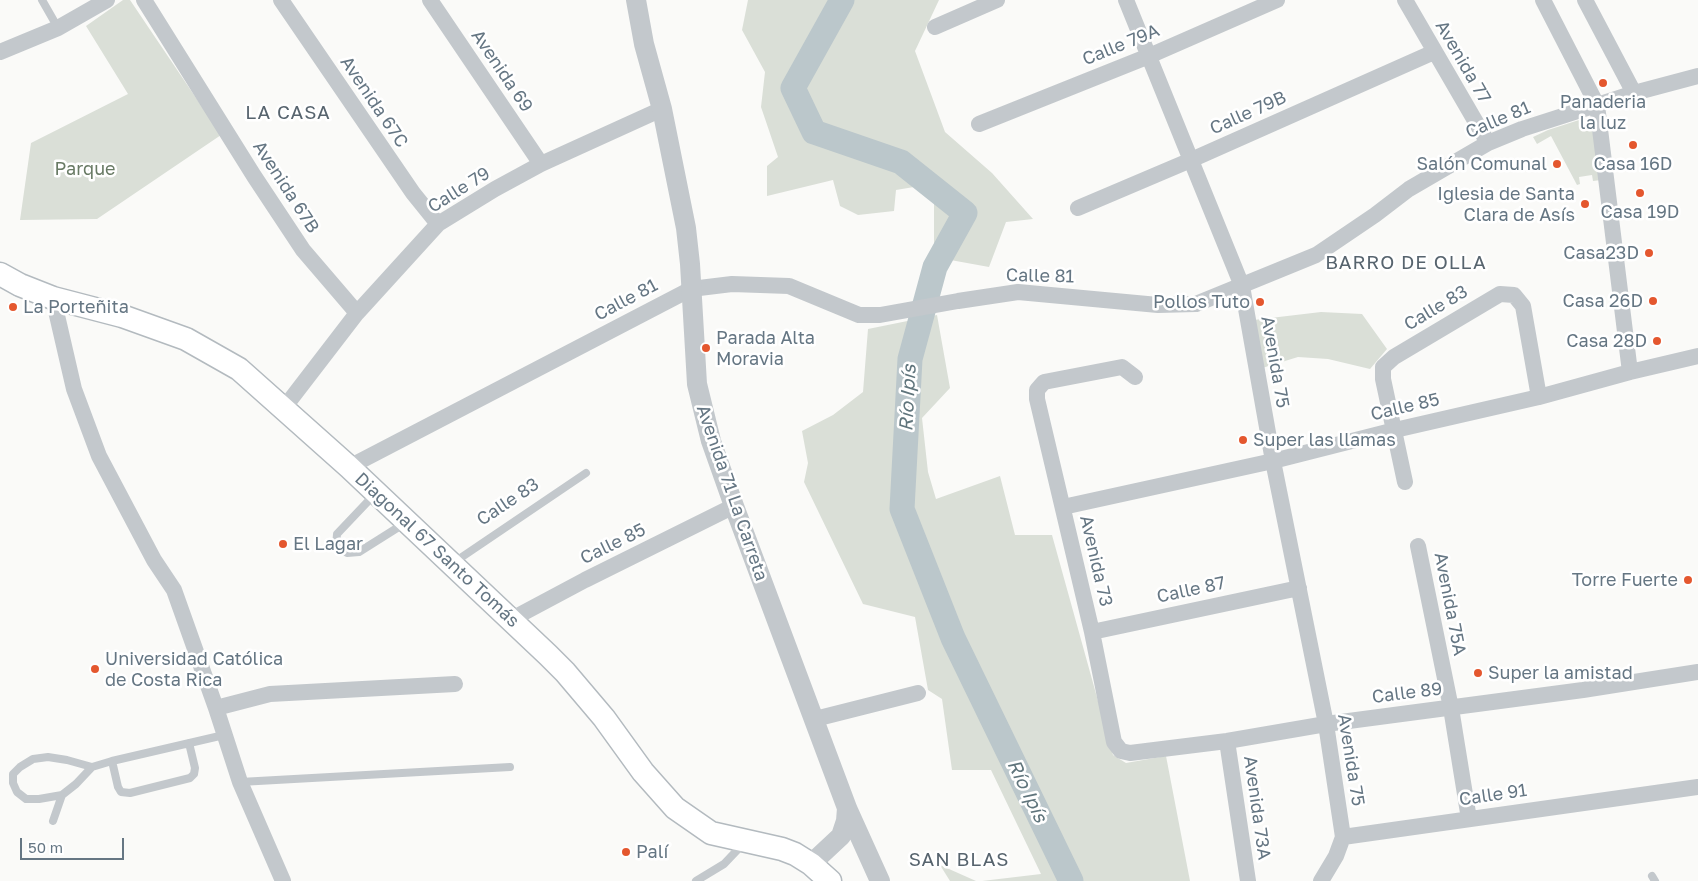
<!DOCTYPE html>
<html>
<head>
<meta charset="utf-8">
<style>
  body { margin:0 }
  #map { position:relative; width:1698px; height:881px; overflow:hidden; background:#fafaf8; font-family:"Golos Text",sans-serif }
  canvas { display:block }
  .scale { position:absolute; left:20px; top:838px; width:104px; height:22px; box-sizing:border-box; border:2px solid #657683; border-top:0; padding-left:6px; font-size:15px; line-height:18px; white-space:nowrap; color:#657683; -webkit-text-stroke:4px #fff; paint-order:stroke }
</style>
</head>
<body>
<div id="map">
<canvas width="1698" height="881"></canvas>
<div class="scale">50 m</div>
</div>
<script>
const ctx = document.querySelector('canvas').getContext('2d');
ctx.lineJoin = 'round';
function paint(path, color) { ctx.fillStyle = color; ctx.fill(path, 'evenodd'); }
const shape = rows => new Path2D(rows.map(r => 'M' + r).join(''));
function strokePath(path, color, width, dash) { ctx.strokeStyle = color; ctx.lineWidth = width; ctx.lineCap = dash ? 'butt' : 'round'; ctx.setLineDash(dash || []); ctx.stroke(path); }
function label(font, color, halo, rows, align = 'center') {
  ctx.font = font + ' "Golos Text",sans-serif'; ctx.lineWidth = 5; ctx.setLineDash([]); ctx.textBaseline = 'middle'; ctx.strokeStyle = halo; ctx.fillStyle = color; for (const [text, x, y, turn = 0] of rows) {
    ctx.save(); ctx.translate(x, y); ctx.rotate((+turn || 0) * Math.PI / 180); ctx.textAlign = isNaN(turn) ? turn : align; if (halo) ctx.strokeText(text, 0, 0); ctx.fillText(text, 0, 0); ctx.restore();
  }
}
const green = shape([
  [123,0,130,0,221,135,97,219,20,220,31,143,128,94,86,26],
  [748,0,939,0,915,51,945,132,992,173,1033,219,1006,222,989,267,934,257,934,194,920,186,896,190,894,211,858,215,840,206,833,180,767,196,767,166,778,157,761,107,765,72,742,30],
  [1579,120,1589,122,1592,128,1601,180,1593,181,1592,175,1579,177,1580,184,1577,185,1551,136,1537,144,1533,137,1548,130],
  [1321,312,1362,314,1387,349,1370,369,1328,359,1298,357,1259,369,1245,321],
  [937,315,950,388,922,418,928,472,936,499,1000,476,1015,535,1052,535,1113,755,1126,763,1166,756,1190,881,982,881,1041,874,991,770,952,770,942,699,928,690,915,617,863,604,804,482,808,463,802,431,833,415,863,392,868,329],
  [940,865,976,881,950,881]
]);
const river = shape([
  [842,0,793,88,814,132,901,162,965,213,935,267,910,359,902,509,953,638,1071,881]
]);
const service = shape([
  [42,0,58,28],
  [374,495,337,534,336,546,347,553,359,552,405,523],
  [453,563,586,473],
  [112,761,118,787,121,792,130,793,190,778,194,774,195,768,189,743],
  [240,782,510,767],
  [62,795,39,799,26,799,17,792,13,783,13,774,20,767,33,759,48,757,67,760,92,767],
  [53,821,62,795,76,784,92,767,112,761,224,735],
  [1652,876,1655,881],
  [696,881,724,864,743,844]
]);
const minor = shape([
  [144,0,254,176,303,250,357,313],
  [281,0,413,193,438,224],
  [430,0,541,164],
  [1126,0,1242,286,1273,461,1326,724,1343,837],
  [1405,0,1488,143],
  [1543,0,1597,105,1630,372],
  [1585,0,1634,93],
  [935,27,997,0],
  [0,52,58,28,107,0],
  [979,124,1149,56,1277,0],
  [1078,208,1191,160,1434,52],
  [53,298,74,389,99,456,154,560,174,590,216,708,240,782,283,881],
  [1135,377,1122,367,1044,382,1037,390,1037,399,1092,632,1114,742,1121,751,1130,753,1227,741,1326,724,1583,690,1698,672],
  [284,408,357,313,438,224,495,189,541,164,662,109],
  [349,467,691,289,732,284,789,286,859,315,880,315,958,301,1018,292,1158,305,1196,304,1316,255,1375,215,1409,189,1488,143,1522,129,1634,93,1698,76],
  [1405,482,1383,379,1383,367,1394,357,1500,294,1514,295,1523,306,1539,397],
  [1063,507,1273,461,1395,430,1539,397,1630,372,1698,356],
  [1418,546,1451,708,1469,819],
  [510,620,585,580,734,506],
  [1092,632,1299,588],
  [216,708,270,694,455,684],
  [815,719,918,693],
  [1227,741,1248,881],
  [1321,881,1336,856,1343,837,1698,787]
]);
const tertiary = shape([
  [636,0,644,44,662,109,686,228,690,264,697,384,711,441,734,506,847,808,880,881],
  [811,864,841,836,846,821,847,808]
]);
const secondary = shape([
  [0,274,20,285,53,298,122,316,186,339,239,369,349,467,548,655,565,672,604,718,643,772,675,808,711,833,782,849,795,854,811,864,830,881]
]);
const markers = [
  [1603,83,5,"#e4572e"],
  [1633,145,5,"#e4572e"],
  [1557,164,5,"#e4572e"],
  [1640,193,5,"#e4572e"],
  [1585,204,5,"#e4572e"],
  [1649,253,5,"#e4572e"],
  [1653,301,5,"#e4572e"],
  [1260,302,5,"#e4572e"],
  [13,307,5,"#e4572e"],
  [1657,341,5,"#e4572e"],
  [706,348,5,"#e4572e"],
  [1243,440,5,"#e4572e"],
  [283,544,5,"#e4572e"],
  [1688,580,5,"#e4572e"],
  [95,669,5,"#e4572e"],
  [1478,673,5,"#e4572e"],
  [626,852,5,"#e4572e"]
];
const streetNames = [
  ["Calle 79A",1121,45,-22],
  ["Avenida 77",1463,62,60],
  ["Avenida 69",502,71,56],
  ["Avenida 67C",374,102,56],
  ["Calle 79B",1248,113,-24],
  ["Calle 81",1498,120,-23],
  ["Avenida 67B",286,187,57],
  ["Calle 79",459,190,-32],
  ["Calle 81",1040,276,1],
  ["Calle 81",626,300,-28],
  ["Calle 83",1436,308,-31],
  ["Avenida 75",1275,362,80],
  ["Calle 85",1405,407,-13],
  ["Avenida 71 La Carreta",732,493,71],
  ["Calle 83",508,502,-34],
  ["Calle 85",613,544,-26],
  ["Diagonal 67 Santo Tomás",437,550,43],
  ["Avenida 73",1096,561,77],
  ["Calle 87",1191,590,-12],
  ["Avenida 75A",1450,604,79],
  ["Calle 89",1407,693,-7],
  ["Avenida 75",1351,760,81],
  ["Calle 91",1493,795,-8],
  ["Avenida 73A",1257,808,82]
];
const poiNames = [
  ["Panaderia",1603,102,"center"],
  ["la luz",1603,123,"center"],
  ["Salón Comunal",1547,164],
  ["Casa 16D",1633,164,"center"],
  ["Iglesia de Santa",1575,194],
  ["Clara de Asís",1575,215],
  ["Casa 19D",1640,212,"center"],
  ["Casa23D",1639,253],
  ["Casa 26D",1643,301],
  ["Pollos Tuto",1250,302],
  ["La Porteñita",23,307,"left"],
  ["Parada Alta",716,338,"left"],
  ["Moravia",716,359,"left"],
  ["Casa 28D",1647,341],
  ["Super las llamas",1253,440,"left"],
  ["El Lagar",293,544,"left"],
  ["Torre Fuerte",1678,580],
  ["Universidad Católica",105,659,"left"],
  ["de Costa Rica",105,680,"left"],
  ["Super la amistad",1488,673,"left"],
  ["Palí",636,852,"left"]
];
const parkNames = [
  ["Parque",85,169]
];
const neighbourhoodNames = [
  ["LA CASA",288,113],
  ["BARRO DE OLLA",1406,263],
  ["SAN BLAS",959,860]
];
const waterNames = [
  ["Río Ipís",908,398,-87],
  ["Río Ipís",1027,791,64]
];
paint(green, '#dadfd7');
strokePath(river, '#bbc7cb', 25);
strokePath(secondary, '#b3babf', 25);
strokePath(service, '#c3c8cc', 8);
strokePath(minor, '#c3c8cc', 16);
strokePath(tertiary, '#c3c8cc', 20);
strokePath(secondary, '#fff', 22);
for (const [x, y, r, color] of markers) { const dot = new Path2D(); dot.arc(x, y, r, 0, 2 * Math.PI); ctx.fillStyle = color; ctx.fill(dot); strokePath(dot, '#fff', 2); }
label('18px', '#657683', '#fff', streetNames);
label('18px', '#657683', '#fff', poiNames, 'right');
label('18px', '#687a64', '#fff', parkNames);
ctx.letterSpacing = '1px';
label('19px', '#57646e', '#fff', neighbourhoodNames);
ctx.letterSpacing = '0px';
label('italic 19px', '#60757c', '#fff', waterNames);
</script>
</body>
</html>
